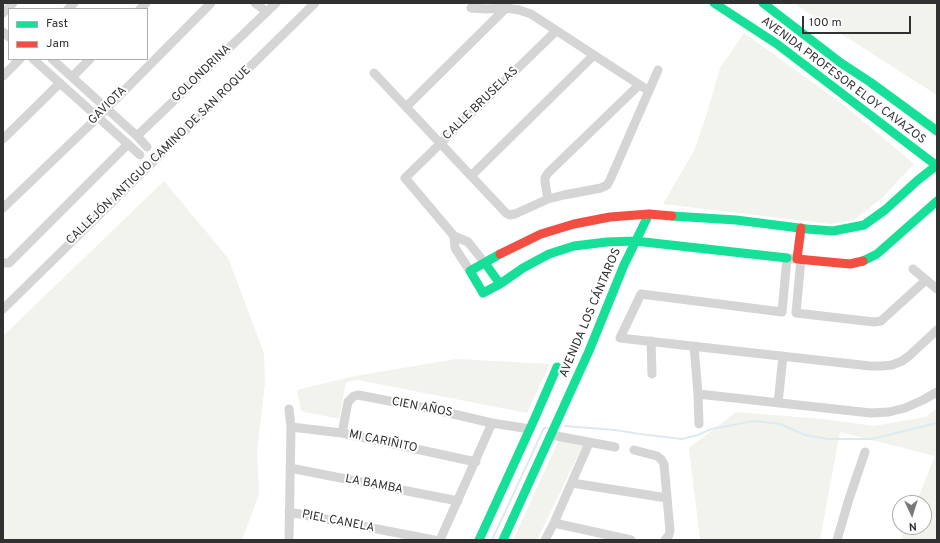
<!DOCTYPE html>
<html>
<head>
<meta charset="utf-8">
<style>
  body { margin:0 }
  #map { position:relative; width:940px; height:543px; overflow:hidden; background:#fff; font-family:Overpass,sans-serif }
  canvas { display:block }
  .frame { position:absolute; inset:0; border:4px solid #313131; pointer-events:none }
  .legend { position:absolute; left:8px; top:8px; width:140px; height:52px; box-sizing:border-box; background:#fff; border:1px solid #adadad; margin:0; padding:5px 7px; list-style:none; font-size:12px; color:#313131 }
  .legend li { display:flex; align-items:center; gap:8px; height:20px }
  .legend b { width:20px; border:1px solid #adadad }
  .north { position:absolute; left:892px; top:495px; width:40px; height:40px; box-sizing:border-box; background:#fff; border:1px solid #adadad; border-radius:50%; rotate:176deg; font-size:11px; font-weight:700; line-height:16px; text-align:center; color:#313131 }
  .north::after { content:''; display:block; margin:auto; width:14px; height:18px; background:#797979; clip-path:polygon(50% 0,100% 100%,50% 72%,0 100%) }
  .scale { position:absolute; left:802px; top:16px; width:109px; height:18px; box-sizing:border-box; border:2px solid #313131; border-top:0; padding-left:5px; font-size:12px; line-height:14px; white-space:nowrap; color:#313131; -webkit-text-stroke:3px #fff; paint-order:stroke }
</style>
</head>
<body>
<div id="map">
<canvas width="940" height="543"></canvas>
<div class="frame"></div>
<ul class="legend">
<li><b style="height:5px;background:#16e098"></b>Fast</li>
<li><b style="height:5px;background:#f24e42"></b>Jam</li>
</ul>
<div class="north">N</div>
<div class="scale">100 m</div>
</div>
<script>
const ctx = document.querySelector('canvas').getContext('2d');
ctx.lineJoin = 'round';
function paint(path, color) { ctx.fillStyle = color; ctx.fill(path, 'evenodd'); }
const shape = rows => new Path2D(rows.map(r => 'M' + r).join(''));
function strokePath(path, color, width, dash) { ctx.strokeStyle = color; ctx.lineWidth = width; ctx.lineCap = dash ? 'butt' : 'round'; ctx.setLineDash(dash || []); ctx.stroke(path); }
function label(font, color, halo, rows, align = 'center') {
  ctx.font = font + ' Overpass,sans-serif'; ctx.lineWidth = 4; ctx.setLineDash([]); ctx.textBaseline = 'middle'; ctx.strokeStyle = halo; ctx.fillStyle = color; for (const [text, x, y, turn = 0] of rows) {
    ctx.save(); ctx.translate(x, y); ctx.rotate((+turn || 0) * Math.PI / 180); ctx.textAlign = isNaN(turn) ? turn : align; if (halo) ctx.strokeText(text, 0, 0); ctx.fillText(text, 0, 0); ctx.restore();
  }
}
const green = shape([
  [793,3,937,3,937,95],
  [744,33,844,105,914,164,882,198,854,220,831,224,663,204,694,151,708,110,720,68],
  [164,181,228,258,264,353,265,383,257,451,259,494,242,540,3,540,3,336],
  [456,359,550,364,527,413,358,380,346,382,339,419,301,411,297,390,355,376],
  [937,409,937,540,901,540,906,527,924,527,924,503,916,503,935,456,840,432,820,540,700,539,689,448,736,412,823,419,874,426,925,417],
  [560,438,584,443,537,540,513,540]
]);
const stream = shape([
  [565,426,615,430,640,434,682,439,698,435,711,429,754,421,780,424,805,435,828,439,872,439,937,423],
  [492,540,544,428,547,428]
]);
const street = shape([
  [255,3,267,12],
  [471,8,486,9,506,8,519,10,531,14,649,91],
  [68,9,74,3],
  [140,9,146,3],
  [3,13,13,3],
  [3,32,9,37],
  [33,59,140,155],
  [52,59,137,136,147,147],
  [374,73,506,213,510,215,515,214,548,199,564,195,601,188,607,185,610,180,658,70],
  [3,76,20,59],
  [72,77,90,59],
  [406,107,506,8],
  [137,136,276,3],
  [3,139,60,83],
  [471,176,594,55],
  [548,199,545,182,545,178,548,173,639,85],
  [3,208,98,117,211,3],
  [454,236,455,248,470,271],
  [793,259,787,258,782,312,641,294,620,338,870,366,882,366,892,365,902,361,909,356,937,330],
  [801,259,796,313,874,322,881,321,926,280],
  [3,263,9,263,128,144],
  [485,263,468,242,454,236,405,178,556,31],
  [913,269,937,289],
  [3,309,315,3],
  [651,341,652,374],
  [694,346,698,394,699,424],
  [698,394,871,413,889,412,905,408,923,400,937,392],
  [778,403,783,356],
  [289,409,291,427,289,540],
  [291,427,342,433,476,462],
  [342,433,348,402,354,396,358,395,436,410,492,423,530,429],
  [551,435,615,447],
  [634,450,657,456,661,459,664,464,670,531,669,535,665,540],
  [290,468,458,501],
  [572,483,667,498],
  [289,512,434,540],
  [554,523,631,540],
  [440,540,492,423],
  [545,540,554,523,589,443],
  [837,540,849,499,865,452]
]);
const fast = shape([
  [714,3,777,44,937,166],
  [763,3,841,63,870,82,937,131],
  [672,216,736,220,807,229,833,231,864,225,885,210,918,180,937,165],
  [500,254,470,271,483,293,500,284,523,268,549,254,574,246,607,242,635,241,787,258],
  [863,261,877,254,937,201],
  [485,263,500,284],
  [479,540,534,420,557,367],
  [503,540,589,351,624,265,649,214]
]);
const jam = shape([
  [801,228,797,259,850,264,863,261],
  [500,254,541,234,574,224,610,217,649,214,672,216]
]);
const streetNames = [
  ["GOLONDRINA",202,74,-44],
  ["AVENIDA PROFESOR ELOY CAVAZOS",843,81,37],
  ["CALLE BRUSELAS",481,104,-44],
  ["GAVIOTA",108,106,-45],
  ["CALLEJÓN ANTIGUO CAMINO DE SAN ROQUE",159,156,-44],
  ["AVENIDA LOS CÁNTAROS",591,313,-67],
  ["CIEN AÑOS",422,408,11],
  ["MI CARIÑITO",383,442,12],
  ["LA BAMBA",374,485,11],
  ["PIEL CANELA",338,522,11]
];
paint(green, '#f1f3ec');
strokePath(stream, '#ddeaf1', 2);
strokePath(street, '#d5d5d5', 9);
strokePath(fast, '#16e098', 9);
strokePath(jam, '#f24e42', 9);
label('12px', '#313131', '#fff', streetNames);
</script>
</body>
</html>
